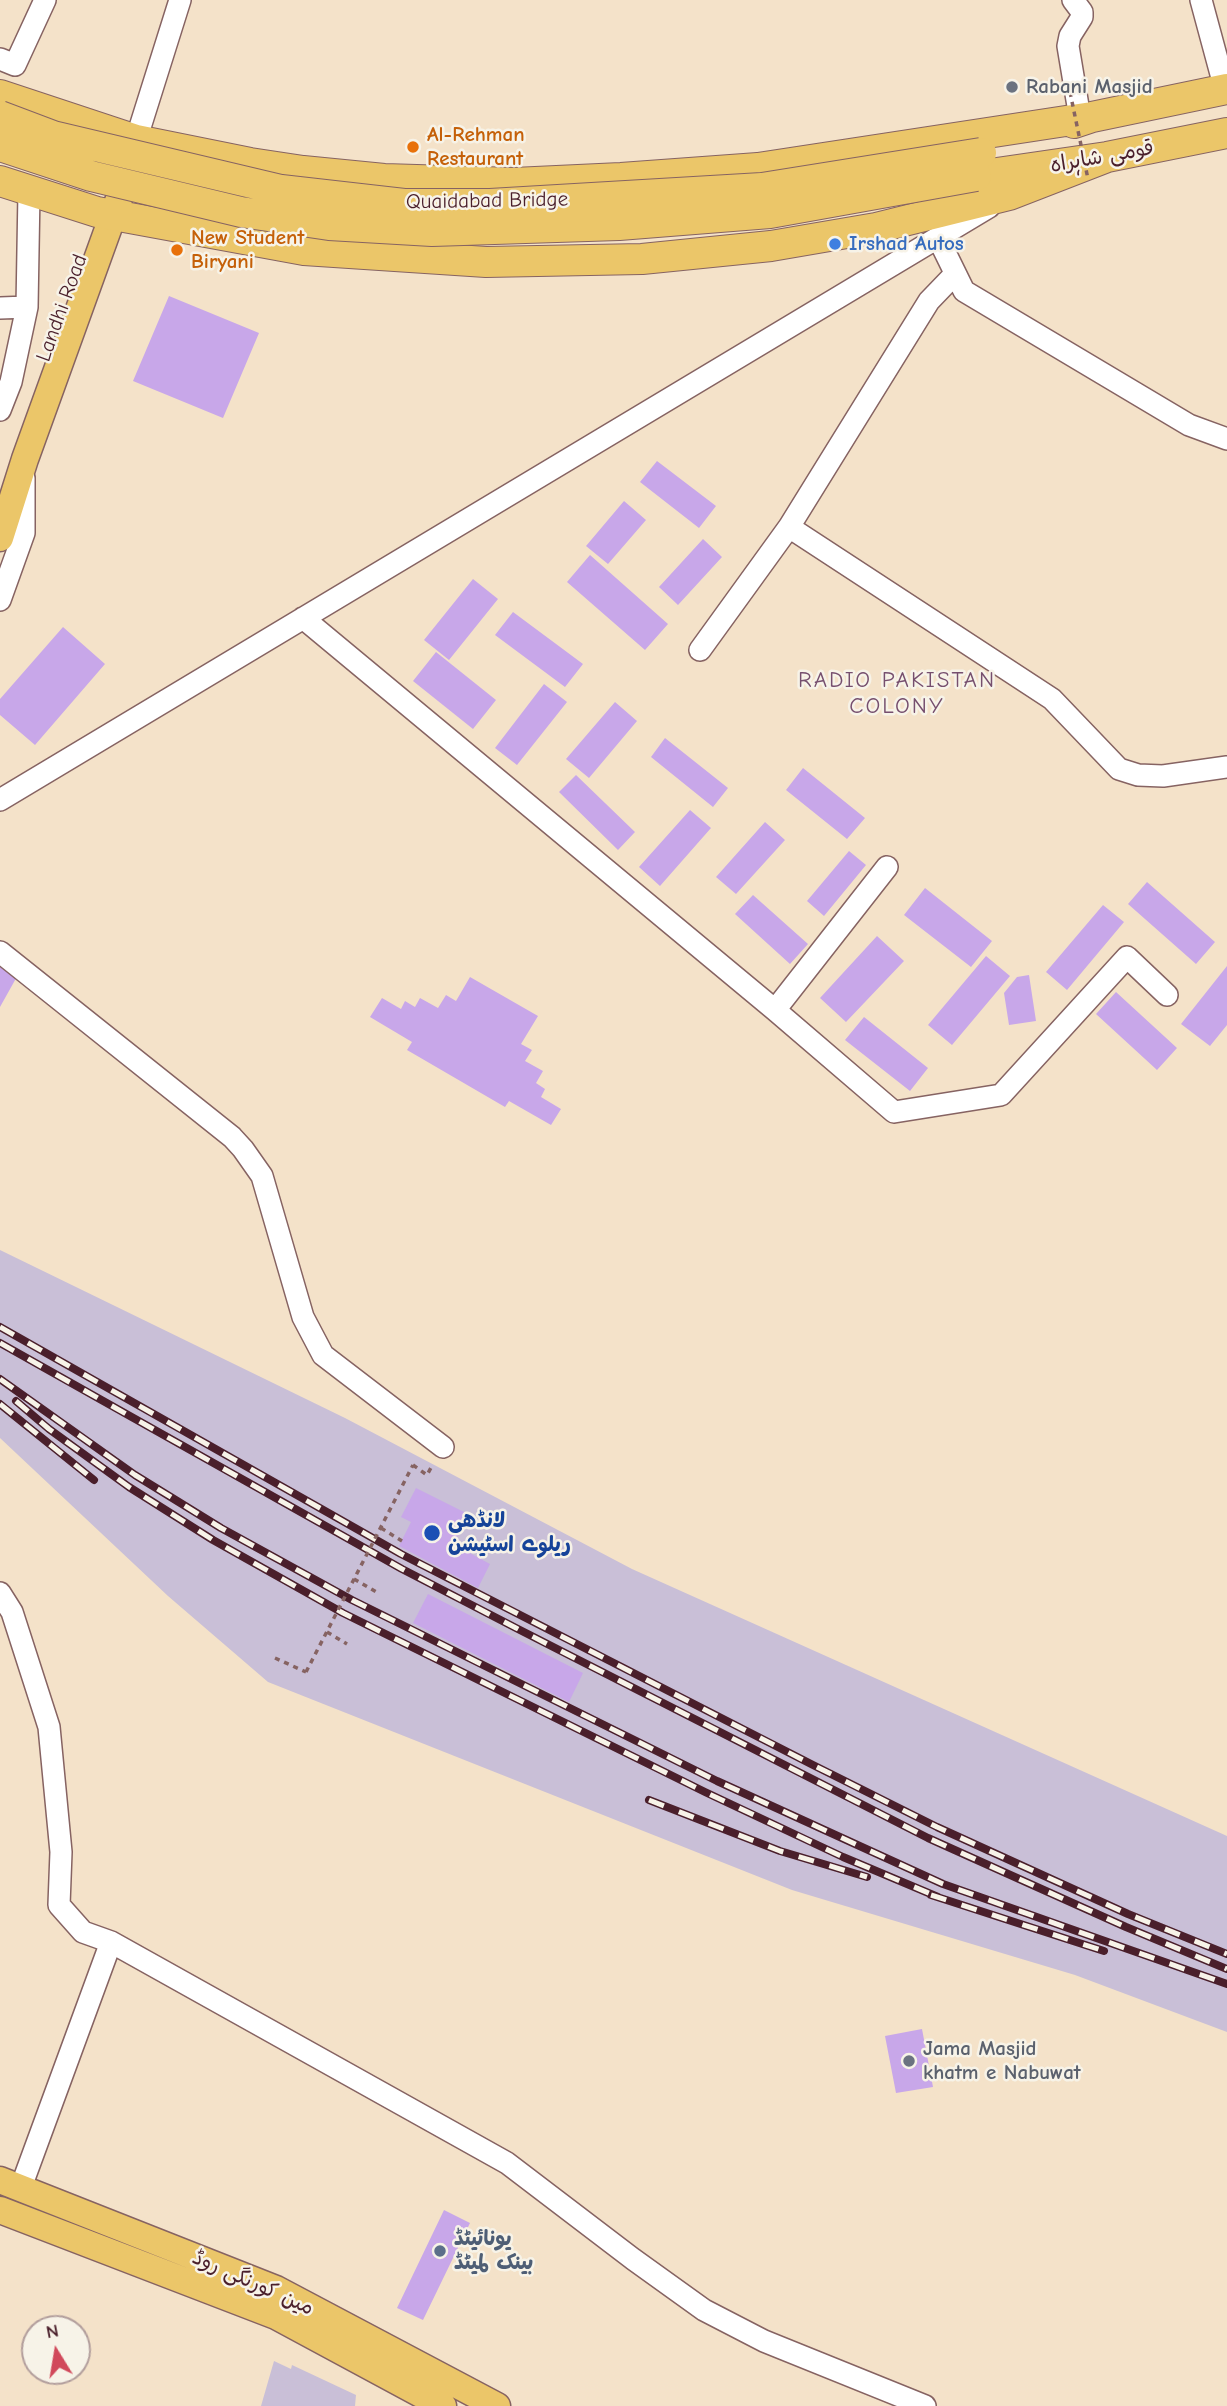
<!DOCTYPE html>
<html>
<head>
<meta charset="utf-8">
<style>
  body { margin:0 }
  #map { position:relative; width:1227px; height:2406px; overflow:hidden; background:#f4e2c9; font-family:"Comic Neue",sans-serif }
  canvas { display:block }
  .north { position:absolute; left:21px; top:2315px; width:70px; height:70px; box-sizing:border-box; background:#f7f3e8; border:2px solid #b29e9c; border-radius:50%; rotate:349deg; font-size:19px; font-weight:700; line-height:28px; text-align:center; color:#4a1f2b }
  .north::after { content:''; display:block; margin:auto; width:24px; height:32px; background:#d1495b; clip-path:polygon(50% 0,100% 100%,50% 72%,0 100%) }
</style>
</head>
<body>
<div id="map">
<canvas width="1227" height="2406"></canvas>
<div class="north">N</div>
</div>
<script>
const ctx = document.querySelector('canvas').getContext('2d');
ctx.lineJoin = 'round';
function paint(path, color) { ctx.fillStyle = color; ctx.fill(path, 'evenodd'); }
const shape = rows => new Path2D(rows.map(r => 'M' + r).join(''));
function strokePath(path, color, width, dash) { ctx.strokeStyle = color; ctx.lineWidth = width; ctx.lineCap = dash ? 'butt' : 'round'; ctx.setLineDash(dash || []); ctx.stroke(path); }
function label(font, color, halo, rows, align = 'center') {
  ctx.font = font + ' "Comic Neue","Playpen Sans Arabic",sans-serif'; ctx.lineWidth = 5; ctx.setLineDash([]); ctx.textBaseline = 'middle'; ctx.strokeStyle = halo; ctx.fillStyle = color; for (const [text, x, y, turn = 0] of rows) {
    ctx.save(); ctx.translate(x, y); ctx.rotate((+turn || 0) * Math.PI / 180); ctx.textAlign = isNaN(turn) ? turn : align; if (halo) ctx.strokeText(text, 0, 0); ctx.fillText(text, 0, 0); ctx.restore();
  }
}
const industrial = shape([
  [0,1250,345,1418,632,1569,1227,1836,1227,2032,1075,1975,792,1890,268,1682,168,1596,0,1438],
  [274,2361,291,2369,292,2365,356,2395,355,2406,261,2406]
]);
const building = shape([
  [169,296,259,333,223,418,133,381],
  [657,461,716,506,699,528,640,482],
  [624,501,646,520,608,564,586,546],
  [703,539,722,557,678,605,659,587],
  [590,555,668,624,645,650,567,582],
  [473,579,498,599,449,660,424,640],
  [513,612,583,664,565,687,495,635],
  [63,627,105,664,35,745,0,715,0,699],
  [436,652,496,700,473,729,413,681],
  [544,684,567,702,517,765,495,748],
  [615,702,637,721,589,778,566,759],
  [665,738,728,788,713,807,651,757],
  [803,768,865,818,847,839,786,790],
  [576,775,635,832,618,850,559,792],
  [690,810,711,828,660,886,639,867],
  [765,822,785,840,736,894,716,877],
  [849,851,866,865,824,916,807,901],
  [1147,882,1215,942,1196,964,1128,904],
  [925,888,992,941,971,967,904,915],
  [753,895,808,944,790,964,735,914],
  [1103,905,1124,922,1067,990,1046,972],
  [877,936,904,961,846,1022,820,998],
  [986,956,1010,976,952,1045,928,1025],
  [0,958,19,973,0,1007],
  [1227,966,1227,1025,1210,1046,1181,1024],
  [1029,975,1036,1021,1009,1025,1004,993,1017,977],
  [470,977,538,1016,521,1044,532,1050,525,1061,543,1071,536,1083,545,1089,541,1097,561,1109,551,1125,509,1101,505,1107,407,1050,412,1042,370,1017,382,998,401,1009,405,1001,415,1007,420,998,438,1008,446,995,456,1001],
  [1116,992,1177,1048,1157,1070,1096,1014],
  [864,1017,928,1068,910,1091,845,1040],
  [416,1488,470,1515,453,1544,490,1564,478,1588,399,1546,411,1522,401,1517],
  [428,1594,583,1673,569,1702,413,1623],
  [922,2029,933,2087,896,2093,885,2036],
  [444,2210,470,2223,423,2320,397,2308]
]);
const path = shape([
  [413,1465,427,1475,433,1464],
  [381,1528,402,1541],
  [354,1579,378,1593],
  [327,1632,347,1644],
  [275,1658,306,1672]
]);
const minor = shape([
  [1073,0,1082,12,1082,17,1070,36,1068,46,1080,118],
  [1201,0,1225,89],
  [0,59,15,65,45,0],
  [136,140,180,0],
  [938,238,964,291,1189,425,1227,439],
  [0,308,27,307],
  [0,410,11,382,27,307,29,192],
  [789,527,1052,699,1119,769,1138,775,1163,776,1227,767],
  [0,600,24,533,24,478],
  [303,618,775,1010,894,1112,1001,1095,1127,957,1167,995],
  [700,650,789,527,929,301,955,274],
  [0,800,989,207],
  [0,952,232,1137,243,1149,262,1176,303,1317,323,1355,443,1447],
  [775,1010,887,867],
  [0,1593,12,1612,49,1727,61,1852,59,1905,83,1932,111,1942,507,2163,633,2259,704,2310,764,2341,925,2406],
  [21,2187,111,1942]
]);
const major = shape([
  [0,538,25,459,120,196],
  [0,2180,276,2289,497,2406],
  [0,2210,276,2316,443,2406]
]);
const highway = shape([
  [0,95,136,140,250,163,303,171,384,179,514,183,621,178,758,168,1092,117],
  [1074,123,1092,117,1227,89],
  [976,176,1107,157,1227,133],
  [0,181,97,212,304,250,486,262,642,259,771,246,876,228,1009,195,1107,157]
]);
const rail = shape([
  [0,1327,401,1554,813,1765,937,1827,1128,1914,1227,1954],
  [0,1343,402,1569,516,1628,928,1838,1126,1927,1227,1969],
  [0,1379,135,1475,221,1528,352,1600,717,1781,943,1884,1227,1984],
  [16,1401,49,1429,129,1487,213,1540,343,1613,705,1792,843,1857,938,1897],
  [0,1404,94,1480],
  [649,1800,780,1851,867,1877],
  [931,1895,1104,1951]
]);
const pathBridge = shape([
  [1070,92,1088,179],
  [306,1672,413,1465]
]);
const highwayBridge = shape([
  [0,116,53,136,281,190,404,204,490,204,762,188,981,153],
  [0,146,91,176,241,212,329,225,432,231,619,225,770,213,976,176]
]);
const markers = [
  [1012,87,7,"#6b7280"],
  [413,147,7,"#e8710a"],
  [835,244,7,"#3f7fe0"],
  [177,250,7,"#e8710a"],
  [432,1533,9,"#1a4fb4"],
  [909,2061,7,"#6b7280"],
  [440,2251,7,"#5c6f8a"]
];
const worshipNames = [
  ["Rabani Masjid",1026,87],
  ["Jama Masjid",923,2049],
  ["khatm e Nabuwat",923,2073]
];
const foodNames = [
  ["Al-Rehman",427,135],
  ["Restaurant",427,159],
  ["New Student",191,238],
  ["Biryani",191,262]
];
const streetNames = [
  ["قومی شاہراہ",1102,157,-10],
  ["Quaidabad Bridge",487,201,-1],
  ["Landhi Road",62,308,-70],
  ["مین کورنگی روڈ",253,2283,24]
];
const shopNames = [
  ["Irshad Autos",849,244]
];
const transitNames = [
  ["لانڈھی",448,1521],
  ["ریلوے اسٹیشن",448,1545]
];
const serviceNames = [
  ["یونائیٹڈ",454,2239],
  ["بینک لمیٹڈ",454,2263]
];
const neighbourhoodNames = [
  ["RADIO PAKISTAN",897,680],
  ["COLONY",897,706]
];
paint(industrial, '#c9bfd7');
paint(building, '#c8a7e9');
strokePath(minor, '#866362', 24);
strokePath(major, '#866362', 29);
strokePath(highway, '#866362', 32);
strokePath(path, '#866362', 3.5, [5, 5]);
strokePath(minor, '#fff', 21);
strokePath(major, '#ebc669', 26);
strokePath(highway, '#ebc669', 30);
strokePath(rail, '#4a1f2b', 8);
strokePath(rail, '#f7f3e8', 5, [16]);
strokePath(highwayBridge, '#866362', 32, []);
strokePath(pathBridge, '#866362', 3.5, [5, 5]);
strokePath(highwayBridge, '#ebc669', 30);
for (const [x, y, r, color] of markers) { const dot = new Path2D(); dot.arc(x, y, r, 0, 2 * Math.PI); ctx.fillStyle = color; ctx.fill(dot); strokePath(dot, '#f7f3e8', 2.5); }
label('bold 21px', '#5b616d', '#f7f3e8', worshipNames, 'left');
label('bold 21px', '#c56008', '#f7f3e8', foodNames, 'left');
label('21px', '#4a1f2b', '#f7f3e8', streetNames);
label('bold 21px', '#366cbe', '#f7f3e8', shopNames, 'left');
label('bold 21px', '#164399', '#f7f3e8', transitNames, 'left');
label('bold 21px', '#4e5e75', '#f7f3e8', serviceNames, 'left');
ctx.letterSpacing = '2px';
label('23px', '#764f6e', '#f7f3e8', neighbourhoodNames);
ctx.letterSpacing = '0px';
</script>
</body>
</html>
